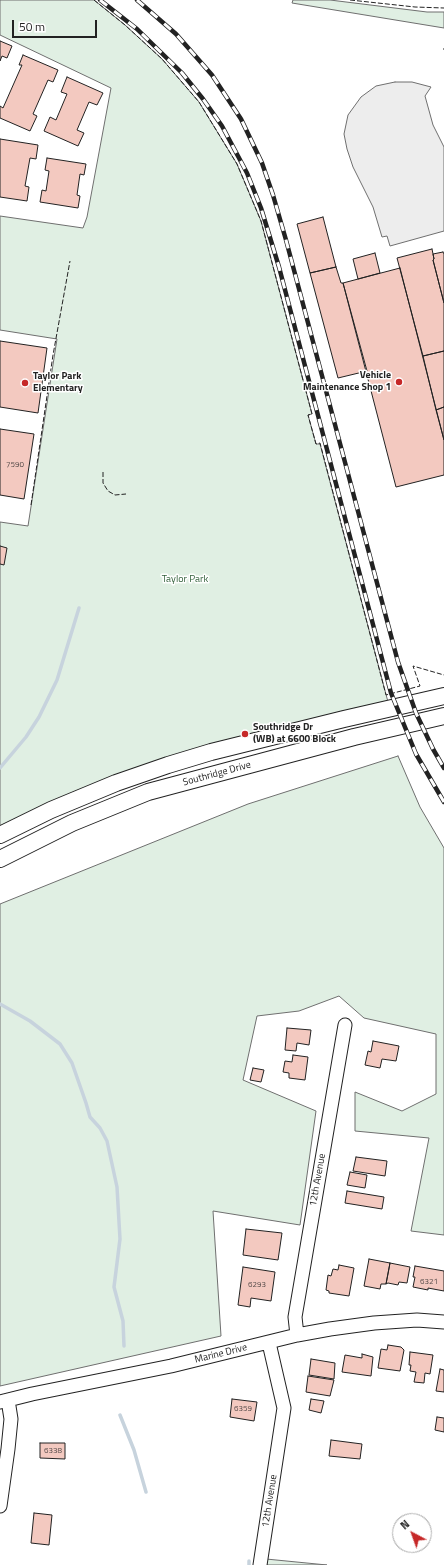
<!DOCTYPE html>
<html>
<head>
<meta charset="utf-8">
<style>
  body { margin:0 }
  #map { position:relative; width:444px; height:1565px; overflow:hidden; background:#fff; font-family:"Titillium Web",sans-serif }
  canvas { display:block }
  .north { position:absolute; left:392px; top:1513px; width:40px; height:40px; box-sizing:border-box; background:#fff; border:1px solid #a7a7a7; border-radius:50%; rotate:319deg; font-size:11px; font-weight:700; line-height:16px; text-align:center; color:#222 }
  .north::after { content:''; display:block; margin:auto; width:14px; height:18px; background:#c62828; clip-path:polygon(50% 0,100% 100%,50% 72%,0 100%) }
  .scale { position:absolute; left:12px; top:20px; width:85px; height:18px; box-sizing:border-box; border:2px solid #222; border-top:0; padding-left:5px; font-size:12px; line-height:14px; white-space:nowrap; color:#222; -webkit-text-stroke:3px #fff; paint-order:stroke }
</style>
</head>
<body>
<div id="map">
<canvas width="444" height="1565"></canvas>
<div class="north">N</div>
<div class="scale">50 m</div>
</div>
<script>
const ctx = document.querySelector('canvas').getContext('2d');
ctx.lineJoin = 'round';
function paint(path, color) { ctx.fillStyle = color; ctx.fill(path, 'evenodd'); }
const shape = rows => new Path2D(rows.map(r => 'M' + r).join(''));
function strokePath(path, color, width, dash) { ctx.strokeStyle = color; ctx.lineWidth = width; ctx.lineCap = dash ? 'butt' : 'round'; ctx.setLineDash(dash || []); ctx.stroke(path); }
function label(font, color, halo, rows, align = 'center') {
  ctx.font = font + ' "Titillium Web",sans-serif'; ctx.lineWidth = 3; ctx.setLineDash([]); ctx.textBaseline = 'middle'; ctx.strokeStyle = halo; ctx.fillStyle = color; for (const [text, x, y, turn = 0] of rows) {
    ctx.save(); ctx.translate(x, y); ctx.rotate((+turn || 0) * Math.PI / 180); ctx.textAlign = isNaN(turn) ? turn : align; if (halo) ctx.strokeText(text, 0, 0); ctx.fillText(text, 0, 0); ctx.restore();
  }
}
const green = shape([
  [0,0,94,0,125,25,162,59,199,102,237,164,261,221,312,414,308,415,316,444,320,444,388,702,0,826,0,522,28,526,57,339,0,330,0,216,83,228,87,217,111,88,0,35,0,0],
  [293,0,330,0,427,12,444,12,444,28,292,3,293,0],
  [398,756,420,807,444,848,444,1235,411,1231,429,1138,355,1131,355,1092,402,1111,436,1094,436,1034,364,1018,339,996,299,1011,257,1016,243,1080,316,1111,300,1225,213,1211,221,1336,0,1386,0,904,248,804,398,756],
  [266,1559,327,1565,265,1565,266,1559]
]);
const parking = shape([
  [395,82,412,82,431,87,425,96,433,125,444,147,444,231,390,246,387,236,382,237,373,207,353,167,347,149,344,134,348,115,361,97,376,86,395,82]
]);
const stream = shape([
  [0,768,26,737,39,717,57,680,79,608],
  [0,1004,30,1021,60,1044,72,1063,86,1103,90,1117,100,1128,107,1141,117,1187,120,1239,114,1287,123,1321,124,1346],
  [120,1415,134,1450,146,1492],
  [249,1565,249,1561]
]);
const building = shape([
  [0,41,12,46,7,58,2,56,0,61,0,41],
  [23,55,58,70,53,82,48,80,33,114,37,116,30,131,0,118,0,106,3,108,22,65,19,65,23,55],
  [67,77,103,93,97,105,89,102,77,130,84,133,78,146,44,131,50,117,56,120,67,94,61,92,67,77],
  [0,139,38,145,36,159,30,158,25,186,29,187,27,201,0,197,0,139],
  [47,158,86,164,84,175,80,174,77,195,80,196,78,208,40,202,42,190,46,191,49,171,45,170,47,158],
  [323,217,336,267,310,273,297,224,323,217],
  [432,249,434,259,433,260,444,303,444,351,423,356,397,258,432,249],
  [443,252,444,254,444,303,433,260,434,259,433,254,443,252],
  [375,253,380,273,358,279,353,259,375,253],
  [336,267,341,283,343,283,367,371,338,378,310,273,336,267],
  [400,268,444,440,444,475,396,487,343,283,400,268],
  [0,341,47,348,38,413,0,407,0,341],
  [444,351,444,407,436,410,423,356,444,351],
  [444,407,444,440,436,410,444,407],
  [0,429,34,434,24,499,0,495,0,429],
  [0,546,7,548,4,565,0,564,0,546],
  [287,1028,311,1030,309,1045,297,1043,296,1051,285,1050,287,1028],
  [373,1041,399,1046,396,1061,382,1059,380,1068,365,1065,368,1051,371,1052,373,1041],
  [293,1055,308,1057,305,1080,289,1078,289,1073,283,1072,285,1061,292,1062,293,1055],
  [253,1068,264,1070,261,1082,250,1080,253,1068],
  [356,1157,387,1161,385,1176,353,1171,356,1157],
  [350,1172,367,1175,365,1188,347,1185,350,1172],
  [347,1191,384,1197,382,1209,345,1203,347,1191],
  [246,1229,282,1233,278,1260,243,1255,246,1229],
  [369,1259,390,1263,386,1284,381,1284,380,1289,364,1286,369,1259],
  [390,1263,410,1267,407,1283,399,1282,398,1285,388,1283,386,1284,390,1263],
  [339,1265,354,1268,349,1296,329,1293,329,1291,326,1290,328,1275,331,1276,333,1269,338,1270,339,1265],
  [415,1266,444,1271,444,1291,428,1288,428,1290,413,1287,415,1277,413,1277,415,1266],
  [243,1267,275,1272,271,1301,251,1298,250,1307,238,1305,243,1267],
  [388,1345,401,1347,404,1350,400,1371,378,1368,381,1349,387,1350,388,1345],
  [410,1352,433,1355,430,1374,425,1373,424,1383,414,1382,416,1372,410,1371,411,1365,409,1365,410,1352],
  [362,1354,373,1357,371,1376,342,1372,345,1355,362,1358,362,1354],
  [311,1359,335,1363,334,1379,309,1375,311,1359],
  [440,1369,444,1370,444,1392,436,1391,440,1369],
  [308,1376,334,1380,330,1396,306,1392,308,1376],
  [232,1399,257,1402,254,1421,230,1417,232,1399],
  [311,1399,324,1401,321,1413,309,1410,311,1399],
  [437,1417,444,1418,444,1432,435,1430,437,1417],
  [331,1440,362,1444,360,1459,329,1456,331,1440],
  [40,1443,65,1443,65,1459,40,1458,40,1443],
  [34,1513,52,1515,49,1545,31,1543,34,1513]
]);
const minor = shape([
  [297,1335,295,1317,345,1025],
  [0,1402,32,1394,171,1366,297,1335,330,1329,374,1323,417,1320,444,1322],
  [0,1506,8,1449,11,1419,8,1400],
  [260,1565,284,1408,269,1343]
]);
const major = shape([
  [0,835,51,810,116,783,168,765,211,752,344,719,444,696],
  [0,859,72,823,148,792,354,737,444,716]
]);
const rail = shape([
  [100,0,137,29,182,73,203,99,222,126,247,173,261,208,279,267,391,693,416,754,444,802],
  [137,0,176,34,212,75,241,119,262,163,273,195,286,240,398,662,416,713,433,749,444,768]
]);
const fence = shape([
  [94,0,125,25,162,59,199,102,237,164,261,221,312,414,308,415,316,444,320,443,386,695,420,686,413,666,444,675],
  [350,0,415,7,444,8],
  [443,49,444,49],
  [103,472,103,483,108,491,115,495,126,494],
  [31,505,53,355,70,261]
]);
const markers = [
  [399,382,4,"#c62828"],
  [25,383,4,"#c62828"],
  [245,734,4,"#c62828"]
];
const numberNames = [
  ["7590",15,465],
  ["6321",429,1282],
  ["6293",257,1285],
  ["6359",243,1409],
  ["6338",53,1451]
];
const poiNames = [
  ["Vehicle",391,376,"right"],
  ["Maintenance Shop 1",391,388,"right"],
  ["Taylor Park",33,377],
  ["Elementary",33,389],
  ["Southridge Dr",253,728],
  ["(WB) at 6600 Block",253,740]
];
const parkNames = [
  ["Taylor Park",185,580]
];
const streetNames = [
  ["Southridge Drive",217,774,-15],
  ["12th Avenue",318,1180,-80],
  ["Marine Drive",221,1354,-14],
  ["12th Avenue",270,1501,-81]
];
paint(green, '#e0efe3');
strokePath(green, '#6f6f6f', 1);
paint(parking, '#ededed');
strokePath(parking, '#6f6f6f', 1);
strokePath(stream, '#c7d3dd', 3.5);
paint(building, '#f3c9c0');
strokePath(building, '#222', 1);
strokePath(minor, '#222', 15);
strokePath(major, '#222', 18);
strokePath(minor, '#fff', 13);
strokePath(major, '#fff', 16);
strokePath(rail, '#222', 4.5);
strokePath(rail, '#fff', 3, [9]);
strokePath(fence, '#222', 1, [5, 2]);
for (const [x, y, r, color] of markers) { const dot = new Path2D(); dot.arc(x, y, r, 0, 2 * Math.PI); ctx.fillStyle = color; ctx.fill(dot); strokePath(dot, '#fff', 1.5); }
label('8px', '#564c4a', null, numberNames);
label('bold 10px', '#222', '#fff', poiNames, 'left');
label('10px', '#2f5e38', '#fff', parkNames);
label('10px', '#222', '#fff', streetNames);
</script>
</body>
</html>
